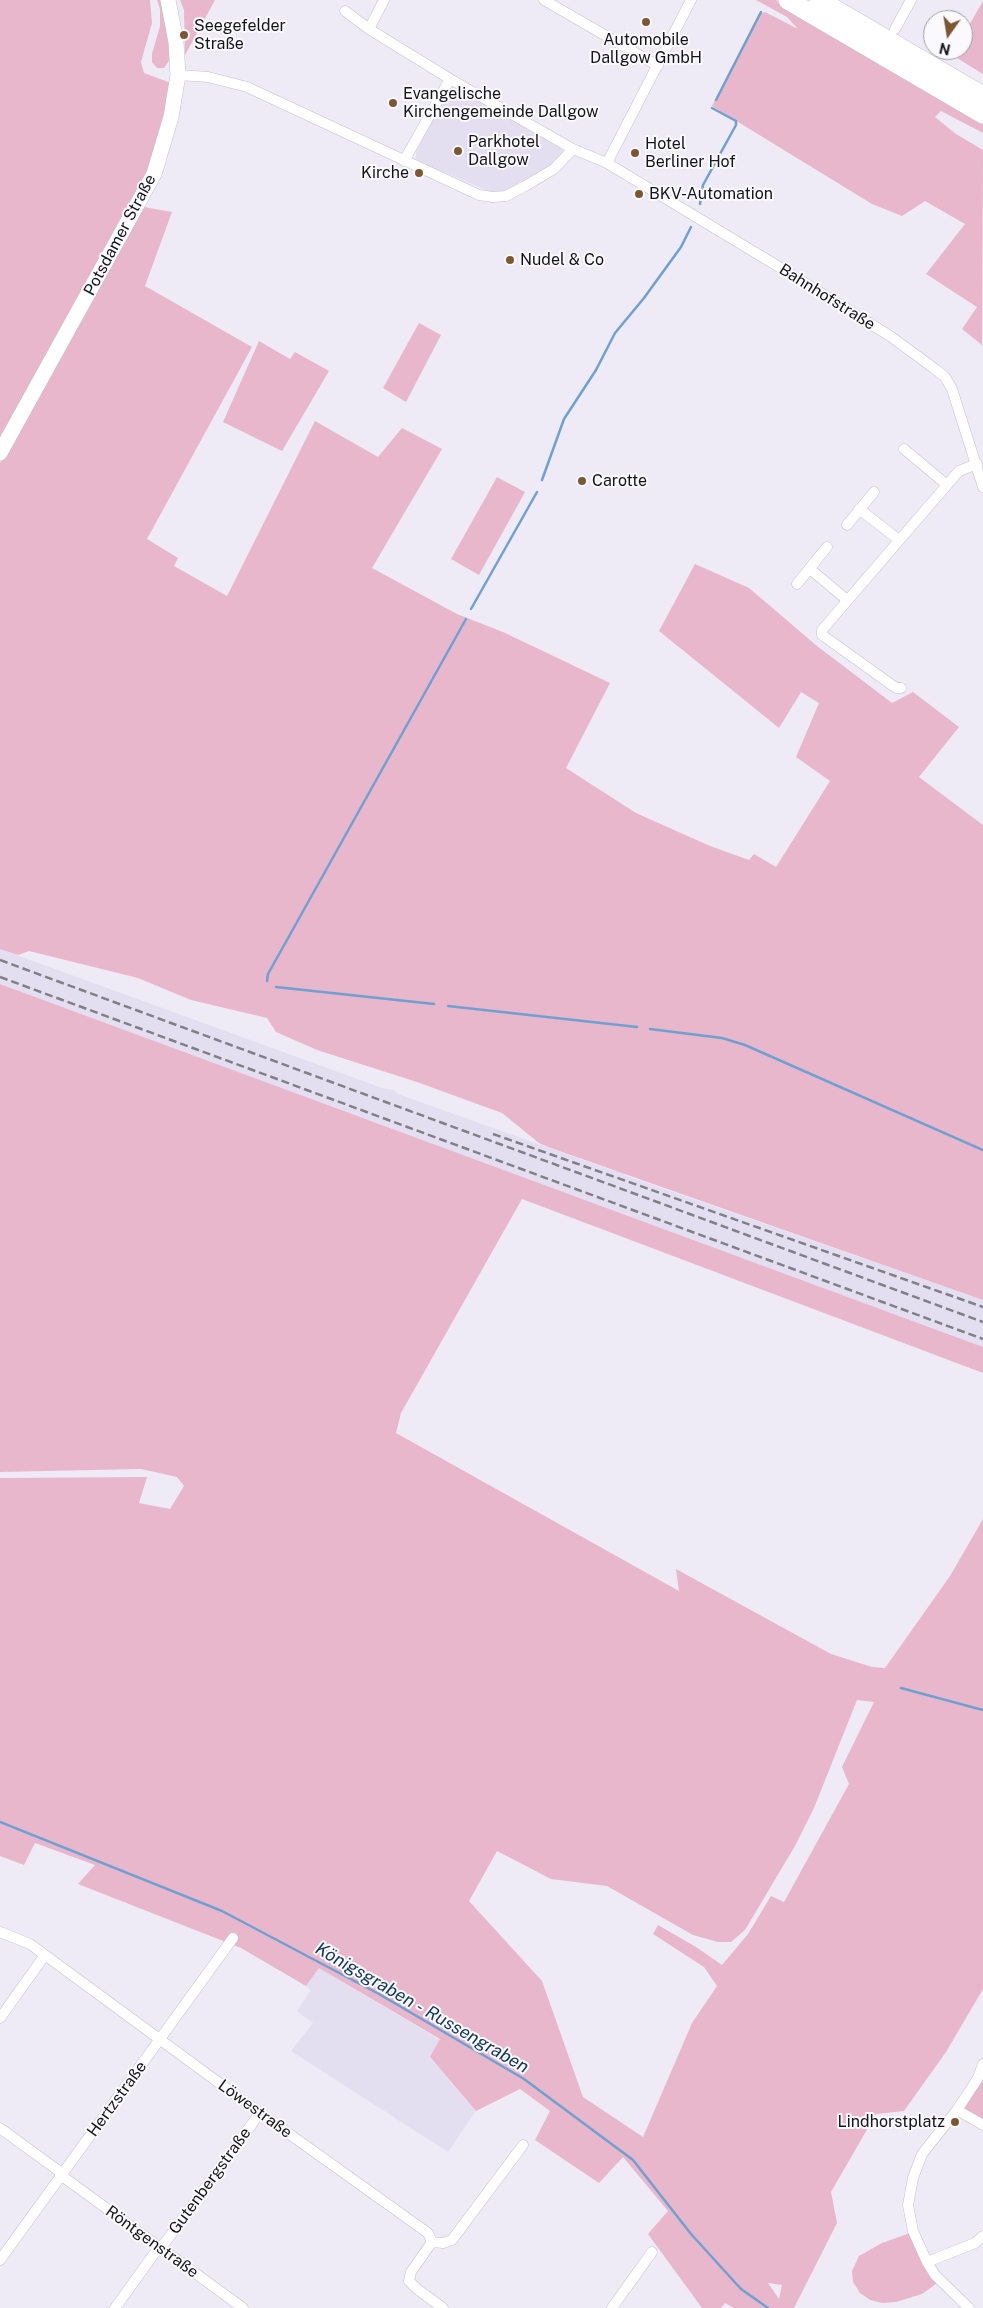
<!DOCTYPE html>
<html>
<head>
<meta charset="utf-8">
<style>
  body { margin:0 }
  #map { position:relative; width:983px; height:2308px; overflow:hidden; background:#eeebf6; font-family:"Public Sans",sans-serif }
  canvas { display:block }
  .north { position:absolute; left:923px; top:10px; width:50px; height:50px; box-sizing:border-box; background:#faf9fe; border:1px solid #9e9da2; border-radius:50%; rotate:193deg; font-size:14px; font-weight:700; line-height:20px; text-align:center; color:#151418 }
  .north::after { content:''; display:block; margin:auto; width:18px; height:22px; background:#7b5830; clip-path:polygon(50% 0,100% 100%,50% 72%,0 100%) }
</style>
</head>
<body>
<div id="map">
<canvas width="983" height="2308"></canvas>
<div class="north">N</div>
</div>
<script>
const ctx = document.querySelector('canvas').getContext('2d');
ctx.lineJoin = 'round';
function paint(path, color) { ctx.fillStyle = color; ctx.fill(path, 'evenodd'); }
const shape = rows => new Path2D(rows.map(r => 'M' + r).join(''));
function strokePath(path, color, width, dash) { ctx.strokeStyle = color; ctx.lineWidth = width; ctx.lineCap = dash ? 'butt' : 'round'; ctx.setLineDash(dash || []); ctx.stroke(path); }
function label(font, color, halo, rows, align = 'center') {
  ctx.font = font + ' "Public Sans",sans-serif'; ctx.lineWidth = 4; ctx.setLineDash([]); ctx.textBaseline = 'middle'; ctx.strokeStyle = halo; ctx.fillStyle = color; for (const [text, x, y, turn = 0] of rows) {
    ctx.save(); ctx.translate(x, y); ctx.rotate((+turn || 0) * Math.PI / 180); ctx.textAlign = isNaN(turn) ? turn : align; if (halo) ctx.strokeText(text, 0, 0); ctx.fillText(text, 0, 0); ctx.restore();
  }
}
const built = shape([
  [455,89,464,90,553,141,563,151,553,165,505,191,493,193,416,160,416,152,446,93],
  [0,949,385,1089,394,1090,398,1094,611,1170,622,1172,624,1175,983,1300,983,1347,0,984],
  [319,1968,440,2040,430,2058,476,2111,448,2152,291,2051,313,2023,297,2011,311,1990,306,1986]
]);
const green = shape([
  [0,0,150,0,152,23,141,62,144,73,171,83,158,150,144,185,0,441],
  [157,0,162,0,167,27,171,58,164,68,157,68,152,62,152,54,160,26,160,9],
  [180,0,215,0,185,55,184,10],
  [756,0,776,0,983,121,983,133,941,111,935,117,956,134,983,150,982,345,962,329,977,307,926,274,965,224,925,201,902,216,872,204,712,106,759,14,765,12,798,29,787,17],
  [983,1,983,74,952,55,955,50,963,50,963,36],
  [144,207,172,212,145,286,252,347,147,539,178,558,174,566,227,596,315,421,378,457,402,428,442,449,372,568,457,614,503,632,610,683,566,768,636,813,710,846,749,860,754,854,776,867,830,781,796,757,819,703,801,692,779,728,659,631,695,564,749,588,817,646,892,703,913,692,959,727,919,777,983,825,983,1300,548,1147,539,1143,502,1113,417,1082,317,1050,276,1032,267,1018,191,1000,138,978,29,951,18,955,0,949,0,463,70,336],
  [419,323,441,335,406,402,383,388],
  [259,341,290,359,295,352,329,371,282,451,223,422],
  [497,477,525,492,479,575,451,559],
  [0,984,983,1347,983,1373,522,1199,401,1413,396,1433,679,1591,676,1569,831,1654,872,1667,885,1668,950,1576,983,1519,983,1989,946,2052,904,2111,876,2114,831,2192,837,2223,794,2308,734,2308,725,2303,721,2308,702,2308,648,2234,668,2211,623,2157,599,2183,535,2140,550,2111,520,2089,476,2111,430,2057,440,2039,319,1968,306,1986,241,1948,78,1884,95,1865,35,1843,24,1865,0,1856,0,1478,147,1477,139,1503,170,1509,184,1486,177,1477,141,1469,0,1472],
  [857,1700,874,1702,842,1767,849,1784,784,1902,771,1896,748,1934,722,1965,696,1947,658,1925,653,1934,704,1967,717,1986,692,2023,643,2137,583,2097,542,1981,469,1901,497,1851,551,1879,607,1886,693,1935,718,1942,731,1942,745,1930,795,1846,814,1808],
  [768,2283,782,2285,779,2299],
  [979,2079,983,2082,983,2123,959,2110],
  [913,2232,940,2281,922,2294,896,2302,882,2303,870,2300,860,2293,853,2282,852,2271,859,2256,882,2243]
]);
const stream = shape([
  [716,100,761,12],
  [700,204,703,185,736,125,736,121,712,108],
  [542,480,564,419,596,370,615,333,644,298,681,247,691,227],
  [471,609,537,492],
  [267,981,268,974,466,619],
  [276,987,434,1004],
  [448,1006,637,1027],
  [650,1029,722,1038,745,1045,983,1150],
  [901,1688,983,1710],
  [0,1822,222,1911,379,1994,524,2079,633,2160,691,2234,741,2289,768,2308]
]);
const street = shape([
  [544,0,658,66],
  [345,11,369,29,450,79,573,149,607,163,784,270,890,336,935,369,945,377,952,389,983,487],
  [369,29,384,0],
  [895,29,911,0],
  [178,75,208,77,247,87,479,195,493,197,506,196,525,186,554,169,573,149],
  [404,161,450,79],
  [607,163,691,0],
  [904,449,947,485],
  [859,509,899,540],
  [847,525,874,492],
  [810,569,847,600],
  [797,584,827,547],
  [901,688,896,688,825,637,822,635,822,630,959,471,977,464],
  [0,1932,30,1944,45,1955,260,2113,428,2233,432,2242,411,2272,409,2281,417,2289,443,2308],
  [0,2018,45,1955],
  [957,2110,983,2125],
  [0,2128,63,2174],
  [62,2176,243,2308],
  [432,2242,443,2243,452,2240,523,2145],
  [161,2248,260,2113],
  [0,2260,233,1938],
  [927,2262,975,2243,983,2236],
  [115,2308,159,2247],
  [612,2308,652,2252],
  [969,2308,935,2275,927,2262,913,2231,908,2205,913,2178,922,2154,957,2110,978,2078,983,2064]
]);
const secondary = shape([
  [0,453,154,174,171,117,178,75,176,42,168,0]
]);
const highway = shape([
  [788,0,983,114],
  [819,0,983,96]
]);
const rail = shape([
  [0,960,983,1322],
  [0,977,983,1339],
  [493,1134,983,1307]
]);
const markers = [
  [646,22,5,"#7b5830"],
  [184,35,5,"#7b5830"],
  [393,103,5,"#7b5830"],
  [458,151,5,"#7b5830"],
  [635,153,5,"#7b5830"],
  [419,173,5,"#7b5830"],
  [639,194,5,"#7b5830"],
  [510,260,5,"#7b5830"],
  [582,481,5,"#7b5830"],
  [955,2122,5,"#7b5830"]
];
const poiNames = [
  ["Seegefelder",194,26],
  ["Straße",194,44],
  ["Automobile",646,40,"center"],
  ["Dallgow GmbH",646,58,"center"],
  ["Evangelische",403,94],
  ["Kirchengemeinde Dallgow",403,112],
  ["Parkhotel",468,142],
  ["Dallgow",468,160],
  ["Hotel",645,144],
  ["Berliner Hof",645,162],
  ["Kirche",409,173,"right"],
  ["BKV-Automation",649,194],
  ["Nudel & Co",520,260],
  ["Carotte",592,481],
  ["Lindhorstplatz",945,2122,"right"]
];
const streetNames = [
  ["Potsdamer Straße",120,235,-62],
  ["Bahnhofstraße",827,297,32],
  ["Hertzstraße",117,2099,-54],
  ["Löwestraße",255,2109,36],
  ["Gutenbergstraße",210,2181,-54],
  ["Röntgenstraße",152,2242,36]
];
const waterNames = [
  ["Königsgraben - Russengraben",422,2008,30]
];
paint(built, '#e4def1');
paint(green, '#e8b7cc');
strokePath(stream, '#6ea1d2', 2.5);
strokePath(street, '#c4c1cc', 11);
strokePath(secondary, '#c4c1cc', 16);
strokePath(highway, '#c4c1cc', 20);
strokePath(street, '#fff', 10);
strokePath(secondary, '#fff', 15);
strokePath(highway, '#fff', 19);
strokePath(rail, '#828087', 2.5, [8, 4]);
for (const [x, y, r, color] of markers) { const dot = new Path2D(); dot.arc(x, y, r, 0, 2 * Math.PI); ctx.fillStyle = color; ctx.fill(dot); strokePath(dot, '#faf9fe', 2); }
label('16px', '#151418', '#faf9fe', poiNames, 'left');
label('16px', '#151418', '#faf9fe', streetNames);
label('italic 18px', '#123859', '#faf9fe', waterNames);
</script>
</body>
</html>
